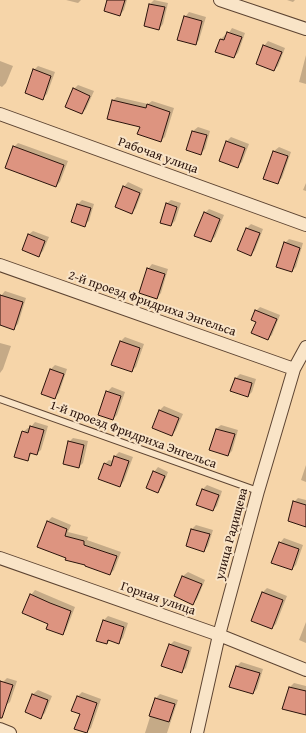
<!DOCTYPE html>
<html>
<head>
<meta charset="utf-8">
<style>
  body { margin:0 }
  canvas { display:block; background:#f6d5a9 }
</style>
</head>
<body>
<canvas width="306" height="733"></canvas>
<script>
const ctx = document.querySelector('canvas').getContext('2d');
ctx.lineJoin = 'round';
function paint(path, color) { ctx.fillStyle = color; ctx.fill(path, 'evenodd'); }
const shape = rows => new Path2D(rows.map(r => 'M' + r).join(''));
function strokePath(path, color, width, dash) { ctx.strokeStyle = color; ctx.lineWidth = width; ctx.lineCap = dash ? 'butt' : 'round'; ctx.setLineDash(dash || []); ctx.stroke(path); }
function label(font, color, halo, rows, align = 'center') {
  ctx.font = font + ' "Gentium Book Plus",serif'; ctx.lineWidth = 4; ctx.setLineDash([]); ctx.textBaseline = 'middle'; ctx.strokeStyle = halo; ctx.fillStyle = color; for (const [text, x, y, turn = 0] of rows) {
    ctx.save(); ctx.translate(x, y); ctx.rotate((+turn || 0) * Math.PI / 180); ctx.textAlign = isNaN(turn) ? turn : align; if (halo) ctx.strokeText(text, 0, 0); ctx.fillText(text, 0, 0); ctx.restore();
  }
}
const shadow = shape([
  [66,0,81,0,78,3],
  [108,0,127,0,124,10,120,15],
  [154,0,168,3,163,24,159,29,150,4],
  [287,0,295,0,293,2],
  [189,12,206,17,199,40,195,44,185,17],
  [232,28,245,33,238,53,234,57,221,39,225,35,227,36],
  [268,41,285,48,278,66,274,70,264,46],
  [306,55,306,84,299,82],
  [0,61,13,66,6,83,2,87,0,86],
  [38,66,55,72,47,94,43,98,34,70],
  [78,85,94,91,86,109,82,113,74,89],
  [117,97,148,104,152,101,174,108,165,137,160,141,141,126,112,101],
  [198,127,210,131,205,149,200,154,188,150,193,131],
  [231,137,249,144,242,162,238,166,227,141],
  [18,143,68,161,60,182,56,186,14,147],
  [279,147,291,152,282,178,277,183,265,178,274,151],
  [128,182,143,189,136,208,132,213,124,187],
  [306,183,306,191,303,190],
  [82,200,94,204,89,221,84,225,72,221,78,204],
  [171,200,181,203,175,221,171,225,166,204],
  [209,209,224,215,215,237,210,241,205,213],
  [251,224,263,229,255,250,251,255,239,250,247,228],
  [33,231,49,237,43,251,39,255,28,235],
  [289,239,303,243,296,267,292,271,285,243],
  [152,264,168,269,161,293,157,298,148,269],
  [5,291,26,298,18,324,13,329,0,324,0,297],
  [260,307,280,315,272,335,268,339,257,322,256,311],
  [125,337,144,344,136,367,131,371,113,364,121,341],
  [0,343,11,346,3,369,0,373],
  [55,365,67,369,59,393,55,397,51,369],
  [240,374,256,379,252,392,248,396,232,391,236,378],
  [112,387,125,392,117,415,113,419,107,392],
  [164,406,183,414,176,430,172,435,160,410],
  [35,422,48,426,41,450,36,454,32,453,27,460,23,432,28,428,30,428],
  [221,425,238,430,232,451,228,455,210,450,216,429],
  [73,438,88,441,83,463,79,467,69,442],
  [119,452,133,457,124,481,120,486,105,464,109,460,113,461,115,456],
  [306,465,306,482,301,480],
  [158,467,168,472,162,487,158,491,154,472],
  [207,485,222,491,217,506,213,510,202,490],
  [298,498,306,500,306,526,294,502],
  [52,517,71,525,68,532,88,537,87,540,121,552,114,570,110,574,38,546,48,521],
  [196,525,213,530,208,546,204,551,187,546,192,529],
  [284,538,303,545,296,565,292,569,280,543],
  [188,572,205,580,197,599,193,603,175,596,183,576],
  [267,588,287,596,276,624,272,628,263,592],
  [35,590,75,607,66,630,62,634,49,623,31,595],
  [108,616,128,623,123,638,119,642,110,640,107,643,104,620],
  [306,622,306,643,299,640],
  [174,641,192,647,186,668,181,672,170,645],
  [241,662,263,669,257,689,253,693,230,686,237,666],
  [7,678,17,681,10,702,5,706,0,705,0,690,3,682],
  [294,683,306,686,306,714,284,708,290,687],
  [38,690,52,696,45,713,41,717,33,694],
  [82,692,101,699,91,728,86,733,77,697],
  [160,694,178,700,167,733,145,733,156,698]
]);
const building = shape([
  [107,0,125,0,120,16,104,11,107,0],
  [149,4,165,7,159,30,144,26,149,4],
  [184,16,202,21,196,45,177,40,184,16],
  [227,32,242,37,234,58,215,52,220,39,224,40,227,32],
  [263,45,282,52,274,71,256,64,263,45],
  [33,69,51,76,43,100,25,93,33,69],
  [73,88,90,96,82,114,65,107,73,88],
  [112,100,146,108,147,104,170,112,161,142,137,134,140,127,107,119,112,100],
  [192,131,207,135,201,155,186,150,192,131],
  [226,141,245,148,238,168,219,161,226,141],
  [13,146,64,165,56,187,5,168,13,146],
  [273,151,288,156,278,184,263,179,273,151],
  [123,186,140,193,132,214,115,207,123,186],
  [166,203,177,207,171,226,160,223,166,203],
  [77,204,91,208,85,227,71,222,77,204],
  [204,212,220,219,211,242,194,236,204,212],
  [246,228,260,233,251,256,237,250,246,228],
  [28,234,45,241,39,257,22,250,28,234],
  [284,242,300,248,292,272,276,267,284,242],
  [147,268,165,274,157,299,139,293,147,268],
  [0,295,23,302,14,330,0,325,0,295],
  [255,310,277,319,268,340,251,333,256,322,251,320,255,310],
  [120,341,140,348,132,372,111,365,120,341],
  [50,369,64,374,55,399,41,394,50,369],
  [235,378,252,383,248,397,230,391,235,378],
  [106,391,121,396,113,420,98,415,106,391],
  [159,410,179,418,172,436,152,428,159,410],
  [30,426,44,430,37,455,30,453,28,461,14,457,22,431,28,433,30,426],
  [216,429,235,434,228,456,209,450,216,429],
  [68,441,84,445,79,468,63,464,68,441],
  [114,456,129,461,120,487,98,479,104,463,111,466,114,456],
  [153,471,165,476,158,493,146,488,153,471],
  [202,489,219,495,213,511,196,505,202,489],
  [293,501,306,505,306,527,288,521,293,501],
  [47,521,67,529,65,536,84,541,84,545,117,556,110,575,85,566,85,565,65,560,66,558,37,547,47,521],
  [191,529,210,534,204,552,186,546,191,529],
  [279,542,299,549,292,570,271,563,279,542],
  [182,576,202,584,193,605,174,596,182,576],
  [262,592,283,600,272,629,251,621,262,592],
  [30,594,50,603,71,611,63,635,46,629,48,624,22,613,30,594],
  [103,620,124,627,119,644,108,640,107,644,96,641,103,620],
  [169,644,189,651,182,673,161,666,169,644],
  [236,666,260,673,253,694,229,687,236,666],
  [0,681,13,685,2,718,0,718,0,681],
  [289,687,306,691,306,715,282,709,289,687],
  [32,694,48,700,41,719,25,712,32,694],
  [77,696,97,703,87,733,74,729,80,714,71,711,77,696],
  [155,698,175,704,169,722,149,716,155,698]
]);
const service = shape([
  [0,399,258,491]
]);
const minor = shape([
  [220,0,306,29],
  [0,114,306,225],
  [0,265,294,369],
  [0,558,219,635,306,670],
  [0,729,10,733],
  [197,733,219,635,258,491,294,369,306,347]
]);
const streetNames = [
  ["Рабочая улица",158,156,20],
  ["2-й проезд Фридриха Энгельса",152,304,19],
  ["1-й проезд Фридриха Энгельса",133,435,20],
  ["улица Радищева",232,534,-75],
  ["Горная улица",158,599,19]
];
paint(shadow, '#0003');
paint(building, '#dd9480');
strokePath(building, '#2a130b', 1);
strokePath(service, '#5d4432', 8);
strokePath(minor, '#5d4432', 14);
strokePath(service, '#f9e4c7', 6);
strokePath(minor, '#f9e4c7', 12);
label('13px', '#2a130b', '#f9e4c7', streetNames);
</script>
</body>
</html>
